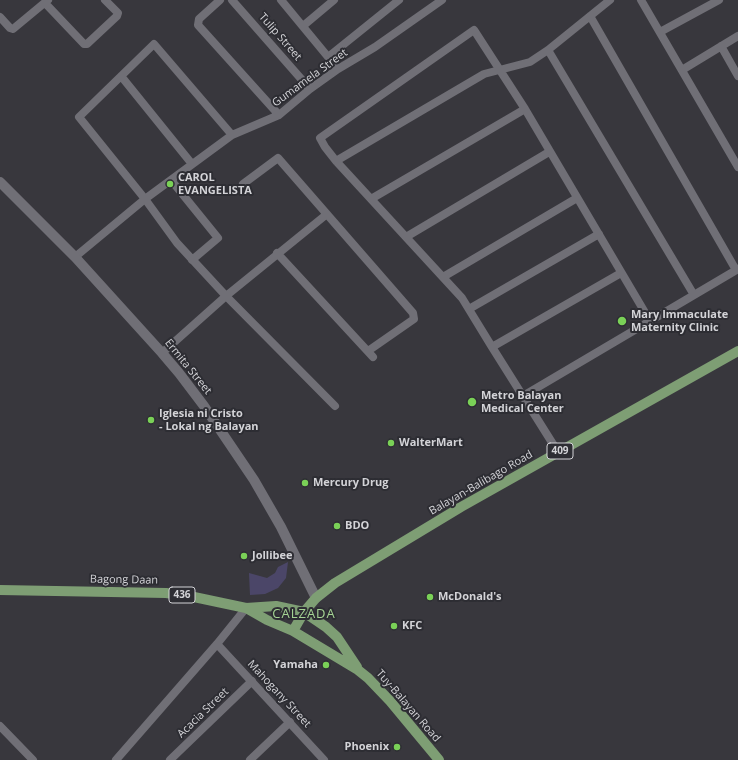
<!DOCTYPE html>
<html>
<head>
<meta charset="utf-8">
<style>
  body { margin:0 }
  canvas { display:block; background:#38373d }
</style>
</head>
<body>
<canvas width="738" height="760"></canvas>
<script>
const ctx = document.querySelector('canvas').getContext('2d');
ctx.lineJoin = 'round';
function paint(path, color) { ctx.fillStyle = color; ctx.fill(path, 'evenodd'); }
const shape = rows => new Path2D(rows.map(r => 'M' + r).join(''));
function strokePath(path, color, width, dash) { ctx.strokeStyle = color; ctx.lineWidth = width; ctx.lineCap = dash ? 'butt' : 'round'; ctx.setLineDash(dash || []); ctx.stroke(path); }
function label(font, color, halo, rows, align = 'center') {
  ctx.font = font + ' "Open Sans",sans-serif'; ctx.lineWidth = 4; ctx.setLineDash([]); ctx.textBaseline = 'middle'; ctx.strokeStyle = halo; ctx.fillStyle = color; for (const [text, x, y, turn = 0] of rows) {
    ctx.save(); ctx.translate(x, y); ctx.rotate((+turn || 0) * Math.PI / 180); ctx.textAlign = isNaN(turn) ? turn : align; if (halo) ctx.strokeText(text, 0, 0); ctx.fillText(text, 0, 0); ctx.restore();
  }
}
const green = shape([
  [288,562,286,578,278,588,265,594,250,595,249,573,267,578,275,573,278,567]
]);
const street = shape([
  [220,0,199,19,198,25,279,115],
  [232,0,310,89],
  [281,0,338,69],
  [641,0,738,167],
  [45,3,84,44,87,44,117,16,118,13,105,0],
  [590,16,736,270],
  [0,17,10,28,13,29,48,0],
  [303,26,334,0],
  [660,32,719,0],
  [721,46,738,76],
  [548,50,694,295],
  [328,57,399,0],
  [682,70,738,36],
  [121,76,192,164],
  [232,135,154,44,79,117,145,199,177,243,226,296,335,406],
  [336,161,484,74,530,62,548,50,610,0],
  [171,180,218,238,192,260],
  [243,184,278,158,413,313,414,319,368,351],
  [371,199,525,109],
  [406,237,549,152],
  [277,253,373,357],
  [75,257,145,199,232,135,279,115,310,89,338,69,375,47,442,0],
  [443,277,577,198],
  [469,309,599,234],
  [492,347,621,273],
  [162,353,226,296,327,214],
  [523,396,738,269],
  [558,452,492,347,462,298,336,161,325,147,320,138,474,30,525,109,650,321],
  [217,644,324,760],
  [0,726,33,760],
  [116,760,217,644,246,608],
  [170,760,252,681],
  [250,760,290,722]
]);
const secondary = shape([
  [0,182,75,257,162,353,179,373,204,406,254,480,281,527,316,598]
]);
const primary = shape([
  [0,590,166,593,194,597,246,608,267,620,293,631,358,670,368,678,390,701,439,760],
  [246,608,276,606,304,612,326,627,337,637,357,667],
  [293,631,304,612,316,598,335,583,461,507,738,351]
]);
const markers = [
  [170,184,4,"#7ad157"],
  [622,321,5,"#7ad157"],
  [472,402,5,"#7ad157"],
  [151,420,4,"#7ad157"],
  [391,443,4,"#7ad157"],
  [305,483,4,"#7ad157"],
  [337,526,4,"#7ad157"],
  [244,556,4,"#7ad157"],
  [430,597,4,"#7ad157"],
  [394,626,4,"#7ad157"],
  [326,665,4,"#7ad157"],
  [397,747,4,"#7ad157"]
];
const shields = [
  [560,451,26],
  [182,595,26]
];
const shieldNames = [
  ["409",560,451],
  ["436",182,595]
];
const streetNames = [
  ["Tulip Street",280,37,49],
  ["Gumamela Street",310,78,-36],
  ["Ermita Street",188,367,51],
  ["Balayan-Balibago Road",481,483,-30],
  ["Bagong Daan",124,580,1],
  ["Mahogany Street",279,694,47],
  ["Tuy-Balayan Road",408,706,49],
  ["Acacia Street",203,713,-44]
];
const poiNames = [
  ["CAROL",178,178],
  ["EVANGELISTA",178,191],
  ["Mary Immaculate",631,315],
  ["Maternity Clinic",631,328],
  ["Metro Balayan",481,396],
  ["Medical Center",481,409],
  ["Iglesia ni Cristo",159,414],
  ["- Lokal ng Balayan",159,427],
  ["WalterMart",399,443],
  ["Mercury Drug",313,483],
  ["BDO",345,526],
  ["Jollibee",252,556],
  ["McDonald's",438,597],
  ["KFC",402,626],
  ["Yamaha",318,665,"right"],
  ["Phoenix",389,747,"right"]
];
const quarterNames = [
  ["CALZADA",304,614]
];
paint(green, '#4b4668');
strokePath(street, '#706f76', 8);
strokePath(secondary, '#706f76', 10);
strokePath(primary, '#7e9e74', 10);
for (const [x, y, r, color] of markers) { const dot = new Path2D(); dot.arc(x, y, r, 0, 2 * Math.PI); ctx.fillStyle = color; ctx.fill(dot); strokePath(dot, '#2d2d33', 1.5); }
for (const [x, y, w] of shields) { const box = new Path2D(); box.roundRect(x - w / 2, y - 8, w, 16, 3); ctx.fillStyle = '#2d2d33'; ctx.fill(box); strokePath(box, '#d3d3d7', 1); }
label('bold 10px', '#d3d3d7', null, shieldNames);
label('11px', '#d3d3d7', '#2d2d33', streetNames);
label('bold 11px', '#d3d3d7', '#2d2d33', poiNames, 'left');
ctx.letterSpacing = '1px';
label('13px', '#a5d494', '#2d2d33', quarterNames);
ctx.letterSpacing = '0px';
</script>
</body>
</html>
